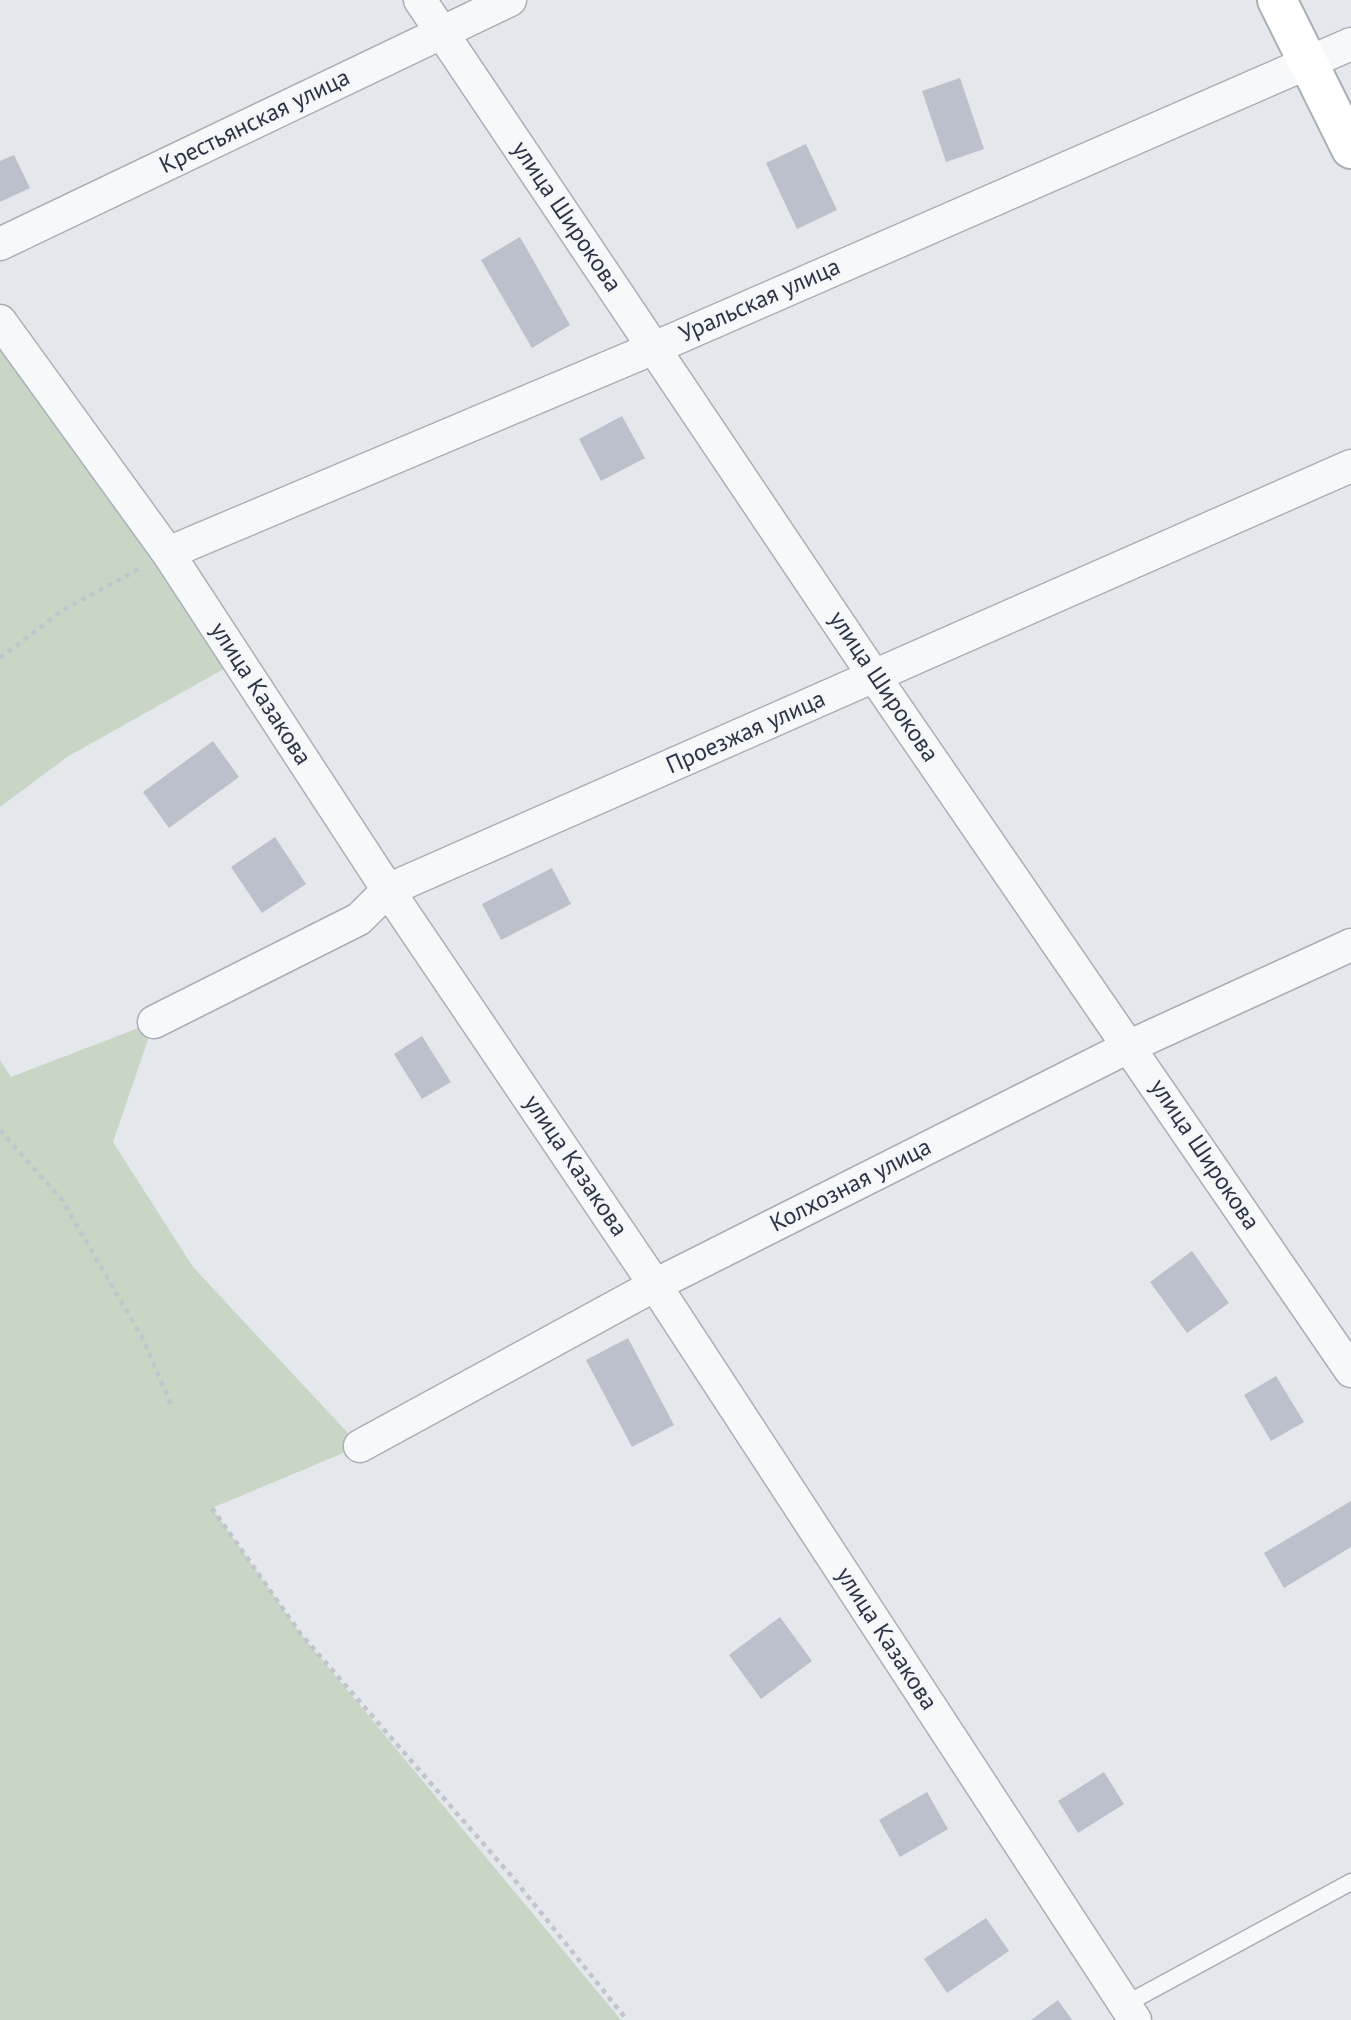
<!DOCTYPE html>
<html>
<head>
<meta charset="utf-8">
<style>
  body { margin:0 }
  canvas { display:block; background:#e4e7ec }
</style>
</head>
<body>
<canvas width="1351" height="2020"></canvas>
<script>
const ctx = document.querySelector('canvas').getContext('2d');
ctx.lineJoin = 'round';
function paint(path, color) { ctx.fillStyle = color; ctx.fill(path, 'evenodd'); }
const shape = rows => new Path2D(rows.map(r => 'M' + r).join(''));
function strokePath(path, color, width, dash) { ctx.strokeStyle = color; ctx.lineWidth = width; ctx.lineCap = dash ? 'butt' : 'round'; ctx.setLineDash(dash || []); ctx.stroke(path); }
function label(font, color, halo, rows, align = 'center') {
  ctx.font = font + ' "PT Sans",sans-serif'; ctx.lineWidth = 5; ctx.setLineDash([]); ctx.textBaseline = 'middle'; ctx.strokeStyle = halo; ctx.fillStyle = color; for (const [text, x, y, turn = 0] of rows) {
    ctx.save(); ctx.translate(x, y); ctx.rotate((+turn || 0) * Math.PI / 180); ctx.textAlign = isNaN(turn) ? turn : align; if (halo) ctx.strokeText(text, 0, 0); ctx.fillText(text, 0, 0); ctx.restore();
  }
}
const green = shape([
  [0,321,238,661,67,757,0,807],
  [154,1022,113,1142,193,1267,360,1446,212,1508,300,1633,621,2020,0,2020,0,1060,11,1077]
]);
const building = shape([
  [960,78,984,149,946,162,922,91],
  [806,144,837,210,797,229,766,163],
  [14,155,30,188,0,202,0,161],
  [520,237,570,325,532,348,481,260],
  [622,416,645,458,601,481,579,439],
  [213,741,239,777,169,828,143,792],
  [275,837,306,884,262,913,231,867],
  [552,868,571,904,501,940,482,904],
  [422,1036,451,1082,422,1099,394,1054],
  [1192,1251,1229,1303,1187,1333,1150,1282],
  [628,1338,674,1425,632,1447,586,1360],
  [1276,1376,1304,1422,1271,1441,1244,1395],
  [1351,1501,1351,1547,1284,1588,1264,1553],
  [780,1617,812,1661,761,1699,729,1655],
  [1104,1772,1124,1804,1078,1833,1058,1801],
  [927,1792,948,1829,900,1857,879,1820],
  [986,1918,1009,1951,947,1993,924,1959],
  [1058,2000,1072,2020,1031,2020]
]);
const path = shape([
  [0,658,63,610,139,569],
  [0,1130,62,1200,143,1339,172,1407],
  [212,1508,300,1633,514,1879,627,2020]
]);
const lane = shape([
  [1124,2005,1351,1882]
]);
const street = shape([
  [420,0,874,676,1351,1371],
  [0,244,510,0],
  [0,321,168,553,388,890,655,1285,1135,2020],
  [168,553,654,348,1351,44],
  [154,1022,359,919,388,890,1351,466],
  [360,1446,655,1285,1130,1046,1351,945]
]);
const secondary = shape([
  [1277,0,1351,149]
]);
const streetNames = [
  ["Крестьянская улица",255,122,-26],
  ["улица Широкова",566,217,56],
  ["Уральская улица",760,301,-24],
  ["улица Широкова",883,687,56],
  ["улица Казакова",260,694,57],
  ["Проезжая улица",746,733,-24],
  ["улица Широкова",1204,1155,56],
  ["улица Казакова",575,1166,56],
  ["Колхозная улица",851,1186,-27],
  ["улица Казакова",886,1639,57]
];
paint(green, '#c9d6c5');
paint(building, '#bbc0ca');
strokePath(lane, '#a9aeb7', 19);
strokePath(street, '#a9aeb7', 35);
strokePath(secondary, '#a9aeb7', 42);
strokePath(path, '#c2c5cb', 4.5, [5, 5]);
strokePath(lane, '#f7f8fa', 16);
strokePath(street, '#f7f8fa', 32);
strokePath(secondary, '#fff', 38);
label('24px', '#2b3445', '#f4f6f9', streetNames);
</script>
</body>
</html>
